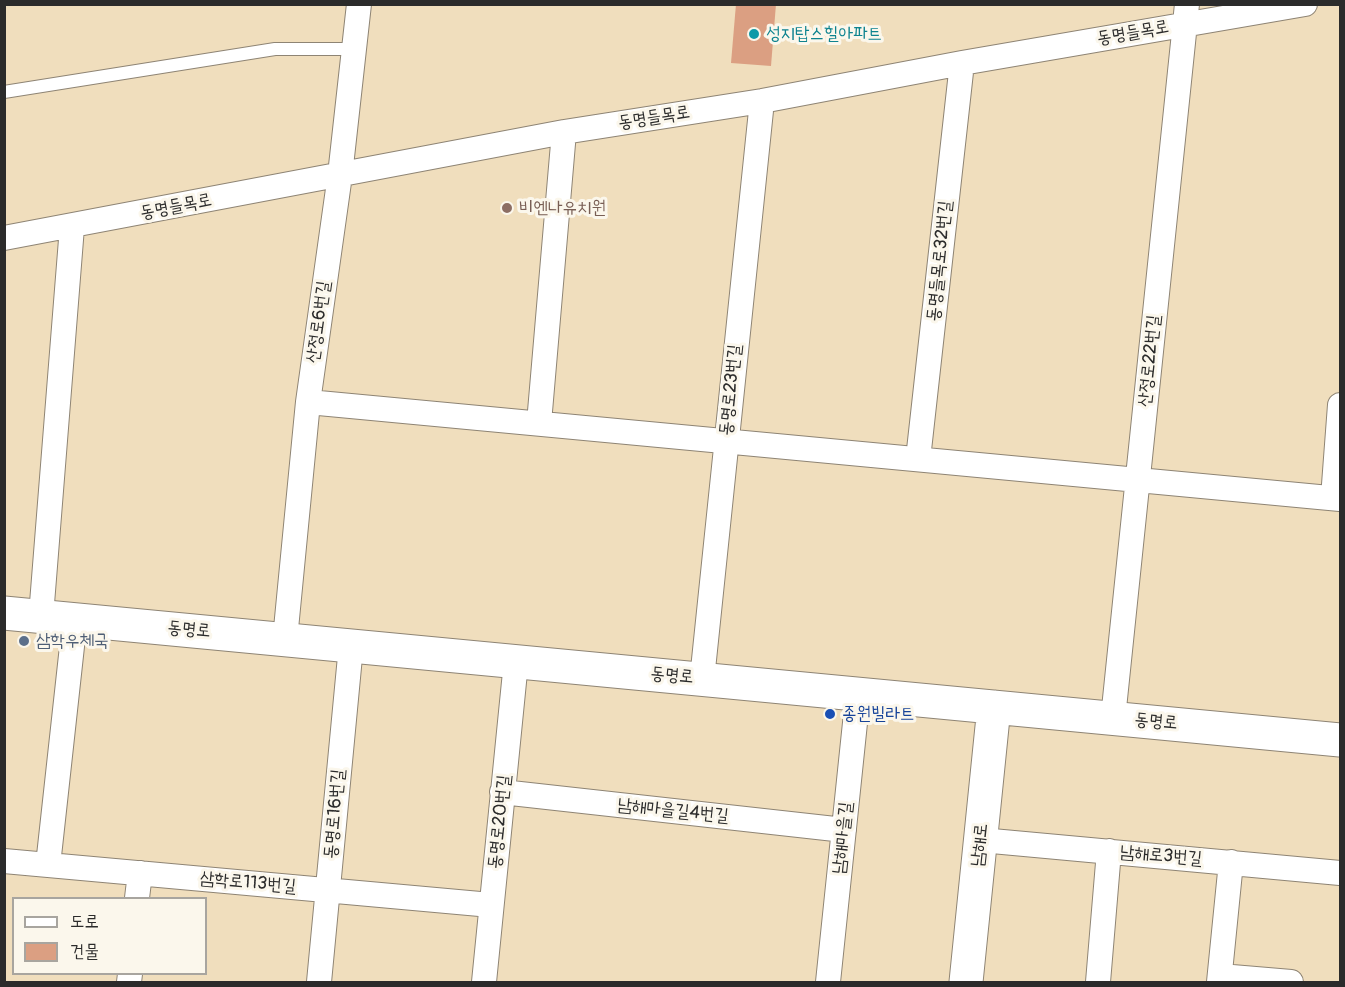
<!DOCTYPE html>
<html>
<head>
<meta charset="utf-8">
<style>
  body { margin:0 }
  #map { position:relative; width:1345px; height:987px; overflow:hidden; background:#f0debd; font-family:Pangolin,"Poor Story",sans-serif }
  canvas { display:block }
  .frame { position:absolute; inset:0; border:6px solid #2b2b2b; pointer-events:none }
  .legend { position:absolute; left:12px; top:897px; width:195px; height:78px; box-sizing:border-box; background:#fbf7ec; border:2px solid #a8a59f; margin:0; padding:8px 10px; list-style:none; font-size:18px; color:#2b2b2b }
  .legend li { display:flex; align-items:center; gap:12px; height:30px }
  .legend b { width:30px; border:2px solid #a8a59f }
</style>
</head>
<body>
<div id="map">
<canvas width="1345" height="987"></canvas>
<div class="frame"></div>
<ul class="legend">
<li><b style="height:8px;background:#fff"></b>도로</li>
<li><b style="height:16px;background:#db9f82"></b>건물</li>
</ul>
</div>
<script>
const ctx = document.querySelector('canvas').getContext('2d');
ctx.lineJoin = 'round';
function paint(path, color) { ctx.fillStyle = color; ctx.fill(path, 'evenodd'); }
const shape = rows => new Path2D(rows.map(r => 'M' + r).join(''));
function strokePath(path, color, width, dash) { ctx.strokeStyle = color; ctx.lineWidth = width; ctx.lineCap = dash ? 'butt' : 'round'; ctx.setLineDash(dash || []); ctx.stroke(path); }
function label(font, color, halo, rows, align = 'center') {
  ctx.font = font + ' Pangolin,"Poor Story",sans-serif'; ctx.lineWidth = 6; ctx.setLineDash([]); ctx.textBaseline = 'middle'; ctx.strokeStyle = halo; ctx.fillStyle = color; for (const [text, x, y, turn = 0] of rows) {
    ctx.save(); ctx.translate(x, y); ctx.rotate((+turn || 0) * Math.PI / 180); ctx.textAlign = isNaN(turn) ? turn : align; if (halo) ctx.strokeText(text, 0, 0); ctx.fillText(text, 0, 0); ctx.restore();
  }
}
const building = shape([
  [736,4,776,4,771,66,731,63]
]);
const lane = shape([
  [4,92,275,49,354,49]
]);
const street = shape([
  [4,238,564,132,762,101,962,63,1305,4],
  [308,402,1340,499],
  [539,423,564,132],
  [918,459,962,63],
  [1333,498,1340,405],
  [41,616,72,227],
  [285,639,308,402,340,175,359,4],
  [702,679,762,101],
  [1113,718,1187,4],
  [502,792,844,830],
  [981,840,1340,873],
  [4,861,491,905],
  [48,865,75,619],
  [137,898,140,873],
  [1220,976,1291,982],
  [129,982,130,974],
  [319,982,351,646],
  [484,982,516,662],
  [828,982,858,694],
  [1098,982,1109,851],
  [1219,982,1231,862]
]);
const secondary = shape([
  [4,613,1340,740],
  [966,982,994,707]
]);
const markers = [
  [754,34,6,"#0f9aa8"],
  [507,208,6,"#8d6e63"],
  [24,641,6,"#5c6f8a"],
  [830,714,6,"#1a4fb4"]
];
const streetNames = [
  ["동명들목로",1133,33,-10],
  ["동명들목로",654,118,-9],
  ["동명들목로",176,207,-11],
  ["동명들목로32번길",940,261,-84],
  ["산정로6번길",319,322,-82],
  ["산정로22번길",1150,361,-84],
  ["동명로23번길",731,390,-84],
  ["동명로",189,630,5],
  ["동명로",672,676,5],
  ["동명로",1156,722,5],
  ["남해마을길4번길",673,811,6],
  ["동명로16번길",335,814,-85],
  ["동명로20번길",500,822,-84],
  ["남해마을길",843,838,-84],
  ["남해로",980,845,-84],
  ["남해로3번길",1161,856,5],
  ["삼학로113번길",248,883,5]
];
const cultureNames = [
  ["성지탑스힐아파트",766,34]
];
const educationNames = [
  ["비엔나유치원",519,208]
];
const serviceNames = [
  ["삼학우체국",36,641]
];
const transitNames = [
  ["종원빌라트",842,714]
];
paint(building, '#db9f82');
strokePath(lane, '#8e8474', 14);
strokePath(street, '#8e8474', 26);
strokePath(secondary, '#8e8474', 35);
strokePath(lane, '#fff', 12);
strokePath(street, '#fff', 24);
strokePath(secondary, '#fff', 33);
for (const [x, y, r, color] of markers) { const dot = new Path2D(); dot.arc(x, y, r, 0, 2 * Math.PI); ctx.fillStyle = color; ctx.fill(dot); strokePath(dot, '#fbf7ec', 2); }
label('18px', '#2b2b2b', '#fbf7ec', streetNames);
label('18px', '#0d838f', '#fbf7ec', cultureNames, 'left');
label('18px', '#785e54', '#fbf7ec', educationNames, 'left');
label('18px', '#4e5e75', '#fbf7ec', serviceNames, 'left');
label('18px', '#164399', '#fbf7ec', transitNames, 'left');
</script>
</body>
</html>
